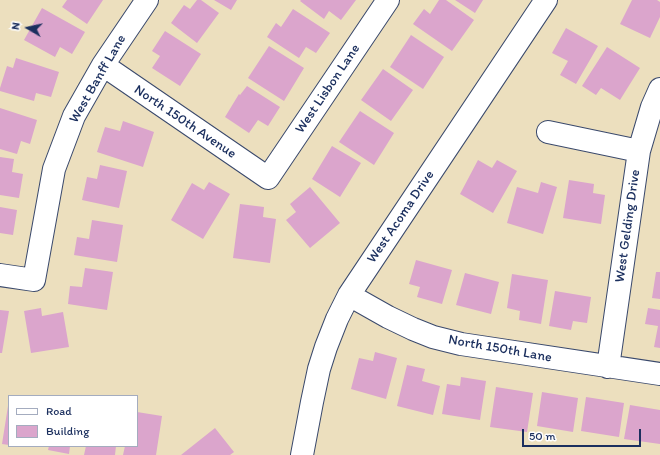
<!DOCTYPE html>
<html>
<head>
<meta charset="utf-8">
<style>
  body { margin:0 }
  #map { position:relative; width:660px; height:455px; overflow:hidden; background:#ecdfbe; font-family:Itim,sans-serif }
  canvas { display:block }
  .legend { position:absolute; left:8px; top:395px; width:130px; height:52px; box-sizing:border-box; background:#fff; border:1px solid #a4acbf; margin:0; padding:5px 7px; list-style:none; font-size:12px; color:#1b2f5e }
  .legend li { display:flex; align-items:center; gap:8px; height:20px }
  .legend b { width:20px; border:1px solid #a4acbf }
  .north { position:absolute; left:8px; top:8px; width:40px; height:40px; -webkit-text-stroke:3px #fff; paint-order:stroke; rotate:279deg; font-size:11px; font-weight:700; line-height:16px; text-align:center; color:#1b2f5e }
  .north::after { content:''; display:block; margin:auto; width:14px; height:18px; background:#1b2f5e; clip-path:polygon(50% 0,100% 100%,50% 72%,0 100%) }
  .scale { position:absolute; left:522px; top:429px; width:119px; height:18px; box-sizing:border-box; border:2px solid #1b2f5e; border-top:0; padding-left:5px; font-size:12px; line-height:14px; white-space:nowrap; color:#1b2f5e; -webkit-text-stroke:3px #fff; paint-order:stroke }
</style>
</head>
<body>
<div id="map">
<canvas width="660" height="455"></canvas>
<ul class="legend">
<li><b style="height:5px;background:#fff"></b>Road</li>
<li><b style="height:11px;background:#dba5cc"></b>Building</li>
</ul>
<div class="north">N</div>
<div class="scale">50 m</div>
</div>
<script>
const ctx = document.querySelector('canvas').getContext('2d');
ctx.lineJoin = 'round';
function paint(path, color) { ctx.fillStyle = color; ctx.fill(path, 'evenodd'); }
const shape = rows => new Path2D(rows.map(r => 'M' + r).join(''));
function strokePath(path, color, width, dash) { ctx.strokeStyle = color; ctx.lineWidth = width; ctx.lineCap = dash ? 'butt' : 'round'; ctx.setLineDash(dash || []); ctx.stroke(path); }
function label(font, color, halo, rows, align = 'center') {
  ctx.font = font + ' Itim,sans-serif'; ctx.lineWidth = 3; ctx.setLineDash([]); ctx.textBaseline = 'middle'; ctx.strokeStyle = halo; ctx.fillStyle = color; for (const [text, x, y, turn = 0] of rows) {
    ctx.save(); ctx.translate(x, y); ctx.rotate((+turn || 0) * Math.PI / 180); ctx.textAlign = isNaN(turn) ? turn : align; if (halo) ctx.strokeText(text, 0, 0); ctx.fillText(text, 0, 0); ctx.restore();
  }
}
const building = shape([
  [67,0,103,0,87,24,62,7],
  [197,0,201,0,219,13,197,43,171,23,184,5,190,9],
  [214,0,237,0,231,10],
  [301,0,356,0,341,20,329,11,324,19,300,1],
  [439,0,446,0,474,20,452,51,413,24,424,9,430,14],
  [455,0,483,0,475,13],
  [632,0,657,0,660,2,660,17,650,38,620,24],
  [42,8,85,32,72,54,60,47,55,57,24,40],
  [293,9,330,33,316,53,306,47,299,58,267,37,276,23,281,27],
  [566,28,598,46,576,84,560,75,568,61,552,53],
  [165,31,201,54,180,86,152,68,160,56,152,51],
  [411,35,444,57,423,89,390,67],
  [269,46,304,68,284,101,248,78],
  [607,47,640,68,620,100,601,88,596,95,582,86],
  [16,58,59,72,51,97,36,93,34,101,0,91,0,88,7,66,13,68],
  [383,69,413,90,391,121,361,100],
  [247,86,280,107,268,126,258,120,249,133,225,117,239,94,240,95],
  [0,108,37,120,30,144,21,141,17,154,0,149],
  [360,111,394,133,374,165,339,142],
  [123,121,154,132,143,167,97,152,105,127,120,131],
  [332,146,361,163,340,197,312,179],
  [0,157,14,159,12,172,23,174,19,198,0,195],
  [478,160,492,168,497,160,517,171,493,213,460,194],
  [100,165,127,171,119,208,82,200,87,177,97,179],
  [569,180,594,184,593,193,605,195,601,224,563,218],
  [209,182,230,194,203,239,171,220,192,183,204,190],
  [541,182,557,187,543,234,507,223,517,187,538,193],
  [310,187,340,223,310,248,286,220,296,212,290,204],
  [240,204,264,207,263,217,276,219,270,263,233,258],
  [0,207,17,210,13,235,0,233],
  [92,220,123,225,117,262,74,255,77,237,89,239],
  [416,260,452,270,442,304,417,297,420,287,409,284],
  [85,268,113,272,107,310,68,304,70,286,82,287],
  [656,272,660,272,660,299,652,298],
  [465,273,499,282,491,314,456,305],
  [512,274,548,280,541,324,519,320,520,311,507,308],
  [555,291,591,297,587,323,573,321,571,330,549,326],
  [41,308,42,316,63,312,69,347,31,353,24,311],
  [648,308,660,310,660,348,654,347,658,326,645,324],
  [0,310,9,311,2,353,0,353],
  [375,352,397,358,386,399,351,389,359,358,373,361],
  [407,365,425,369,422,381,440,386,433,415,397,406],
  [461,377,486,381,480,420,442,414,447,384,460,386],
  [496,387,533,393,527,432,490,427],
  [542,392,578,398,573,432,537,426],
  [586,397,624,403,619,437,581,431],
  [630,405,660,410,660,444,624,439],
  [8,406,9,406,9,445,2,444],
  [137,412,162,416,156,455,123,455,125,446,137,446],
  [215,428,234,452,230,455,181,455],
  [49,446,70,446,69,454,48,450],
  [86,446,116,446,115,455,84,455]
]);
const minor = shape([
  [103,65,268,178,388,0],
  [548,132,639,151],
  [0,275,34,280,54,169,74,116,103,65,147,0],
  [349,295,388,317,413,329,433,337,461,344,660,374],
  [608,367,639,151,652,107,660,89],
  [302,455,312,402,319,369,326,347,337,319,349,295,546,0]
]);
const streetNames = [
  ["West Banff Lane",98,79,-60],
  ["West Lisbon Lane",328,89,-56],
  ["North 150th Avenue",185,122,34],
  ["West Acoma Drive",401,217,-56],
  ["West Gelding Drive",628,226,-82],
  ["North 150th Lane",500,349,10]
];
paint(building, '#dba5cc');
strokePath(minor, '#3a496c', 24);
strokePath(minor, '#fff', 22);
label('14px', '#1b2f5e', '#fff', streetNames);
</script>
</body>
</html>
